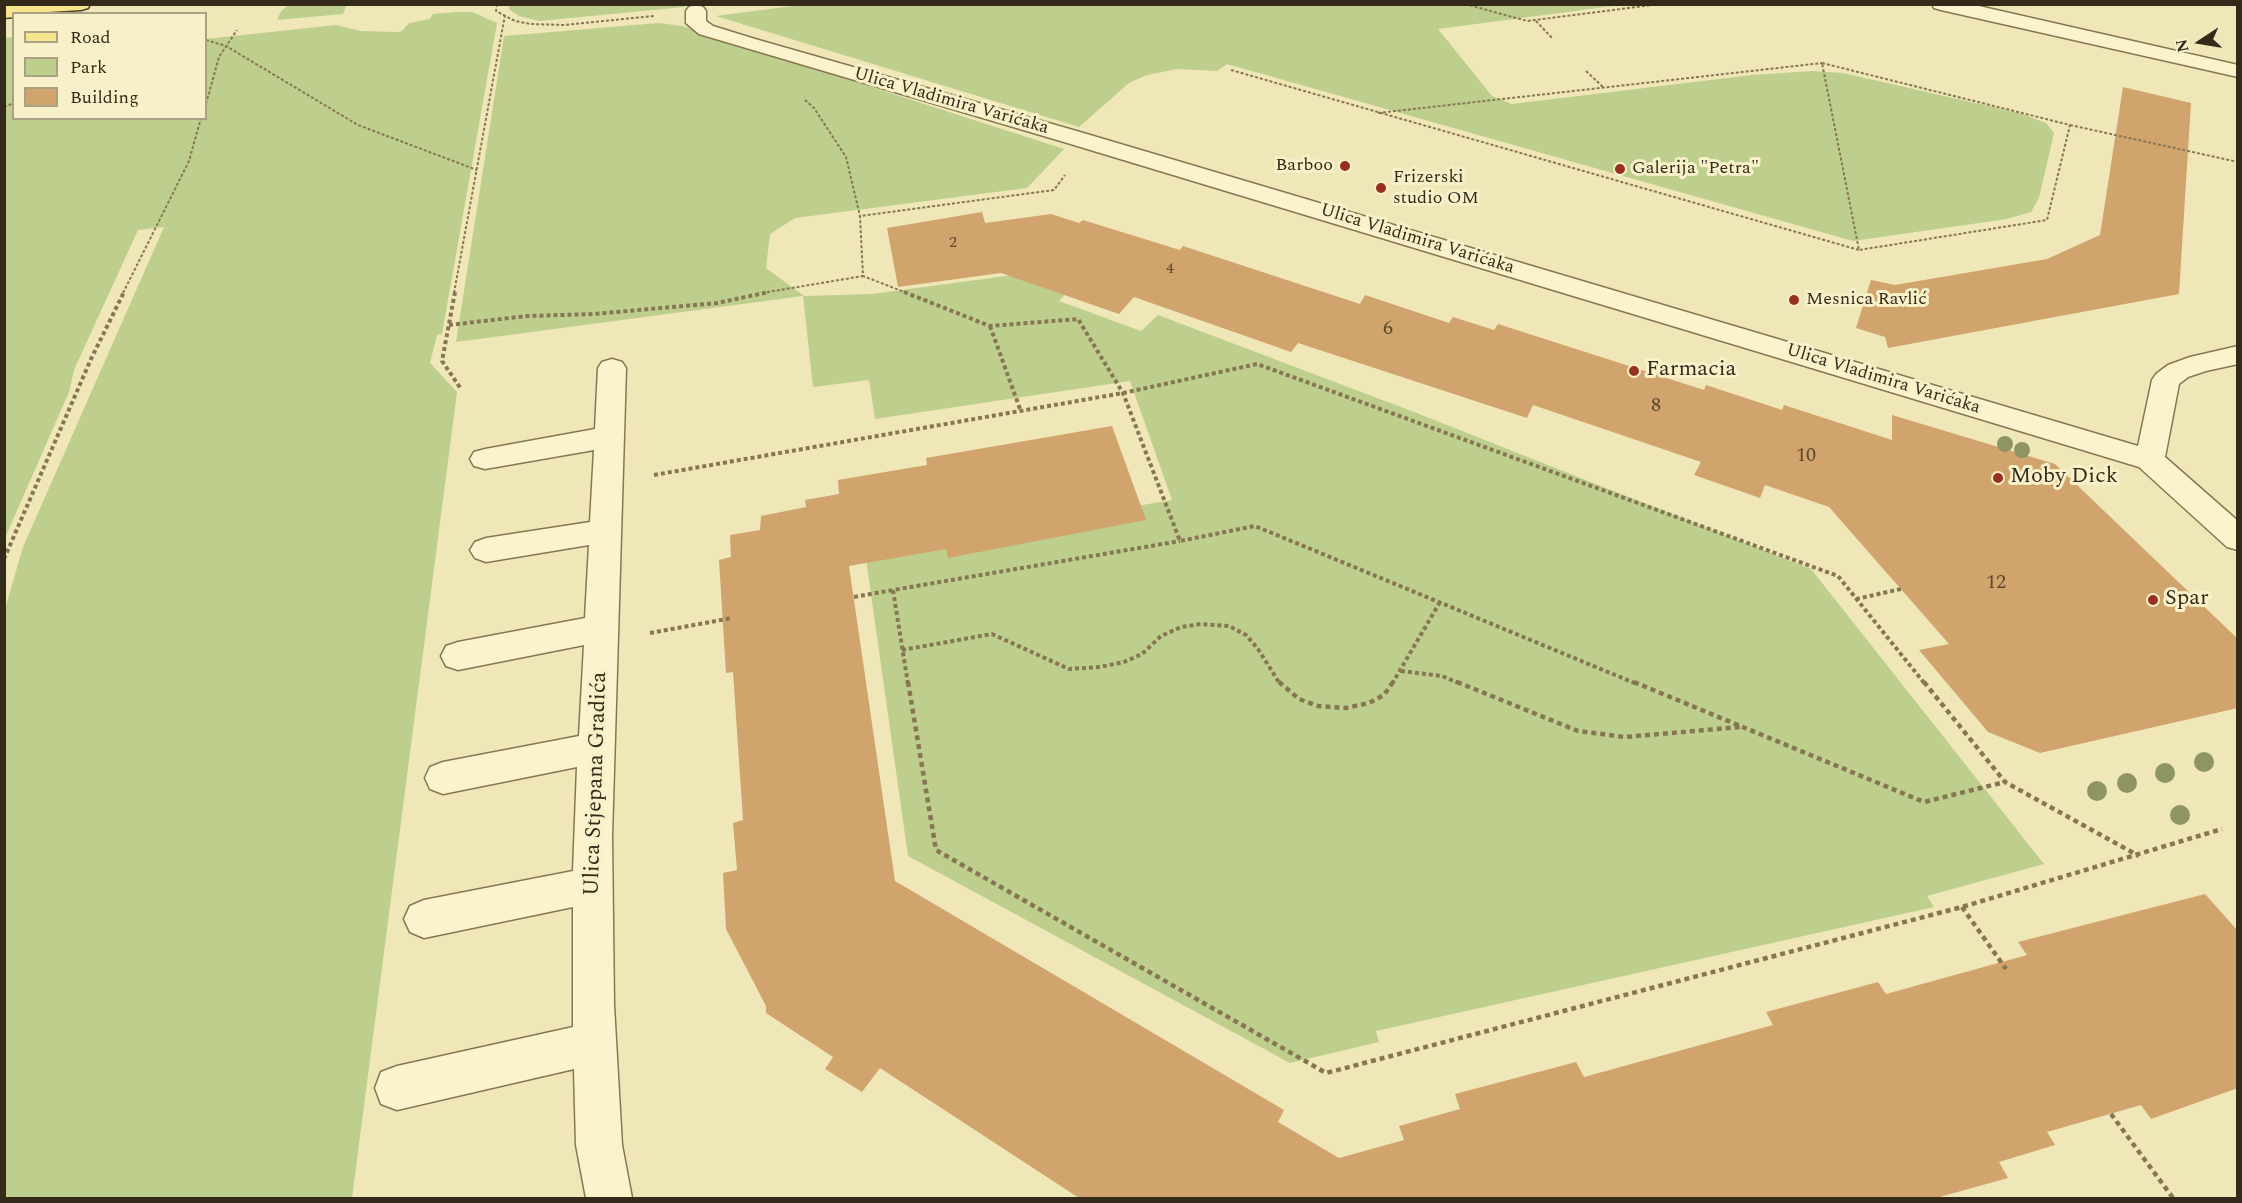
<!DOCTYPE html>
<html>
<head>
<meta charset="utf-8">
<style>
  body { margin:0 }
  #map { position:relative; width:2242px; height:1203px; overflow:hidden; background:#f0e7b9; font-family:Spectral,serif }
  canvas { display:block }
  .frame { position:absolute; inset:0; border:6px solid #342a19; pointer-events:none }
  .legend { position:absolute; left:12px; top:12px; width:195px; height:108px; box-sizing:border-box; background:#f7f0c9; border:2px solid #a9a183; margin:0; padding:8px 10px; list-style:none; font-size:18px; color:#342a19 }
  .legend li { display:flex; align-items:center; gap:12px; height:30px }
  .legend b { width:30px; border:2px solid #a9a183 }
  .north { position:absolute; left:2170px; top:12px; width:60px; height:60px; -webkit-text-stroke:4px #f7f0c9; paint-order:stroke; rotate:258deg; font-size:16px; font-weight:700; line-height:24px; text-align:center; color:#342a19 }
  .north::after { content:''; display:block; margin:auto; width:21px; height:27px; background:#342a19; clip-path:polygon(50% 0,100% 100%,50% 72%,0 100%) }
</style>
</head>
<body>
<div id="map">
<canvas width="2242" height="1203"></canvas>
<div class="frame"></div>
<ul class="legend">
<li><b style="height:8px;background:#f7e58d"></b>Road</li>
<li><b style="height:16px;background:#bdce8d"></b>Park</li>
<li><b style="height:16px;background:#d0a46c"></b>Building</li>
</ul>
<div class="north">N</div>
</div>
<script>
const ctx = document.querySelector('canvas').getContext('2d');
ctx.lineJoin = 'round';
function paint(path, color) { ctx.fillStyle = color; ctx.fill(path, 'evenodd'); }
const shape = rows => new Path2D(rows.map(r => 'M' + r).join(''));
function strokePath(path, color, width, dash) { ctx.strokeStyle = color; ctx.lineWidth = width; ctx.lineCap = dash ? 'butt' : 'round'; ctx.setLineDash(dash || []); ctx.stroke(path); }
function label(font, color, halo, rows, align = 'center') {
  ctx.font = font + ' Spectral,serif'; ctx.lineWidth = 6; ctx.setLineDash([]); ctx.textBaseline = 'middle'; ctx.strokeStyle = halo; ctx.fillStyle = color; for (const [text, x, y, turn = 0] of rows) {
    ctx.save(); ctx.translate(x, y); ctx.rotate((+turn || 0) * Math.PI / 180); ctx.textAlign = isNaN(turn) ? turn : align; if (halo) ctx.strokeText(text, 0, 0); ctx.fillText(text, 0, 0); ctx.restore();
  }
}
const green = shape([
  [290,4,346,4,346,6,343,14,277,20,281,11],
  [808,4,1620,5,1438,29,1492,96,1512,104,1752,75,1812,71,1843,73,2019,113,2046,123,2054,133,2039,198,2031,212,2007,219,1853,241,1227,64,1217,71,1177,69,1147,75,1129,83,1079,127,716,16],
  [508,5,508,4,687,5,684,7,539,21,519,16,510,10],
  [456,12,472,12,497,23,442,334,437,335,430,363,457,392,352,1198,5,1198,5,609,23,547,164,227,138,230,74,370,69,392,5,538,5,38,13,37,14,118,206,118,206,39,336,25,361,31,398,32,402,31,409,23,430,19,433,14],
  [659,23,682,26,1064,149,1027,188,795,218,770,234,766,268,804,296,872,294,1028,273,1071,288,1059,301,1141,331,1158,315,1414,412,1811,569,2044,864,1927,896,1934,907,1376,1031,1379,1042,1290,1063,908,856,865,552,1172,500,1130,381,875,419,869,380,813,387,803,296,456,342,504,36]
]);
const building = shape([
  [2123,87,2191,103,2179,294,1888,348,1885,337,1856,328,1871,280,1895,285,2047,259,2100,235],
  [982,212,985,223,1051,214,1079,223,1083,220,1180,250,1183,246,1360,304,1365,295,1449,323,1453,317,1494,330,1498,324,1704,390,1706,385,1782,410,1784,405,1892,440,1892,415,2055,464,2238,639,2238,708,2040,753,1988,732,1919,650,1949,644,1829,507,1765,485,1760,498,1694,475,1701,462,1533,405,1527,418,1298,343,1291,352,1134,297,1119,314,1001,273,898,287,887,228],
  [1112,426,1146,520,948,558,946,549,849,566,895,881,1284,1110,1278,1122,1339,1158,1404,1140,1399,1126,1460,1109,1455,1094,1576,1062,1584,1077,1773,1025,1766,1012,1878,982,1886,994,2027,955,2018,942,2205,894,2238,931,2238,1088,2151,1119,2141,1105,2047,1132,2055,1145,1999,1162,2008,1178,1936,1198,1079,1198,880,1068,862,1092,825,1069,833,1057,766,1013,766,1006,726,929,723,873,737,870,733,823,743,820,733,672,726,673,719,560,731,557,730,535,760,530,761,516,806,507,805,500,839,494,838,480,927,465,926,458]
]);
const pathFar2 = shape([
  [497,4,496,11,515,21,531,24,564,25,654,16],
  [1465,4,1527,21,1660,4],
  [1536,21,1553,39],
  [206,40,226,46,358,125,477,170],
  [1822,63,2070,125,2047,220,1859,250,1822,63],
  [1231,70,1859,250],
  [1586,71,1603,87],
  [805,100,814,108,846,157,860,216],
  [206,104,219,57,237,30],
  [4,107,14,103],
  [1378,113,1822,63],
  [2070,125,2238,162],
  [123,293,189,161,201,118],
  [454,293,505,15],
  [762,293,863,276],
  [907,293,863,276,860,216,1054,190,1065,175]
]);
const pathFar1 = shape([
  [455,292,442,361,461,389],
  [904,292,990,326,1078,319,1123,393,1180,541,1255,526,1637,684],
  [449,325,527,316,594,314,717,303,769,292],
  [990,326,1020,409],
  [654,475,1123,393,1257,364,1838,576,1925,684],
  [4,559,91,359,124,292],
  [854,597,893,590],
  [1856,599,1901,589],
  [650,633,732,618],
  [902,650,992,634,1069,669,1100,667,1124,662,1142,654,1161,636,1181,627,1201,624,1229,626,1246,635,1258,649,1280,684],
  [1401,671,1442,676,1461,684],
  [908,684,893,590,1180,541],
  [1392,684,1440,602]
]);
const path = shape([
  [908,682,936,850,1326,1073,1962,907,2222,829],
  [1279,682,1299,699,1318,706,1346,708,1369,703,1384,695,1393,682],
  [1457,682,1578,731,1625,737,1740,727],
  [1634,682,1924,802,2005,782],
  [1924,682,2005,782,2139,856],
  [1962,907,2006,969],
  [2111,1114,2173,1198]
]);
const minor = shape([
  [1932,4,1970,4,2238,65,2238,77,1941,10,1934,8,1932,4],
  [696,5,703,7,706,11,706,21,713,26,755,39,1080,132,2138,446,2152,380,2156,374,2168,365,2190,357,2238,346,2238,364,2206,371,2188,377,2179,384,2165,457,2238,521,2238,550,2227,547,2139,467,1064,142,699,34,686,23,686,11,689,7,696,5],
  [612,359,622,362,626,368,612,837,614,1005,622,1145,632,1198,586,1198,576,1145,574,1069,397,1110,381,1104,375,1088,381,1072,397,1066,573,1027,573,907,424,938,410,932,404,919,410,906,424,900,573,871,577,767,443,794,430,789,425,778,430,767,443,762,579,736,584,645,458,670,446,666,441,656,446,646,458,642,585,618,589,545,486,562,475,558,470,550,475,542,486,538,590,522,594,450,485,469,474,466,470,459,474,452,485,449,595,429,598,368,602,362,612,359]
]);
const major = shape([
  [19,4,90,4,88,8,81,10,14,14,14,17,4,18,4,6,19,4]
]);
const trees = [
  [2005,444,8],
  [2022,450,8],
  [2204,762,10],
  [2165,773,10],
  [2127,783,10],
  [2097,791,10],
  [2180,815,10]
];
const markers = [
  [1345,166,6,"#983020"],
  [1620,169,6,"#983020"],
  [1381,188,6,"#983020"],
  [1794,300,6,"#983020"],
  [1634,371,6,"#983020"],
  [1998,478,6,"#983020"],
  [2153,600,6,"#983020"]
];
const farNumbernames = [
  ["2",953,244],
  ["4",1170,270]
];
const farStreetnames = [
  ["Ulica Vladimira Varićaka",951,102,16],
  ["Ulica Vladimira Varićaka",1417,240,17],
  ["Ulica Vladimira Varićaka",1883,380,17]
];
const farPoinames = [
  ["Barboo",1333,166,"right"],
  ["Galerija \"Petra\"",1632,169],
  ["Frizerski",1393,178],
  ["studio OM",1393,199],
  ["Mesnica Ravlić",1806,300]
];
const numberNames = [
  ["6",1388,330],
  ["8",1656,407],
  ["10",1806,457],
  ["12",1996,584]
];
const poiNames = [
  ["Farmacia",1646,371],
  ["Moby Dick",2010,478],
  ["Spar",2165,600]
];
const streetNames = [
  ["Ulica Stjepana Gradića",597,784,-88]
];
paint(green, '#bdce8d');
paint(building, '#d0a46c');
strokePath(minor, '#877653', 3);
strokePath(major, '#534228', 3);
strokePath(pathFar2, '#877653', 2, [3, 2]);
strokePath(pathFar1, '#877653', 4, [4, 3]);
strokePath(path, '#877653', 4.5, [5, 4]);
paint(minor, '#fbf3cc');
paint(major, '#f7e58d');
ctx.fillStyle = '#8e9564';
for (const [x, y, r] of trees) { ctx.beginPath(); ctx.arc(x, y, r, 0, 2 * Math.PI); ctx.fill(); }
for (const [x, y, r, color] of markers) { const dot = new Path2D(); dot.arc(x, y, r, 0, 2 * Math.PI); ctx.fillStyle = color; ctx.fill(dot); strokePath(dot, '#f7f0c9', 2); }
label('16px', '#5b482e', null, farNumbernames);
label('18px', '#342a19', '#f7f0c9', farStreetnames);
label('18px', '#342a19', '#f7f0c9', farPoinames, 'left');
label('20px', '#5b482e', null, numberNames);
label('22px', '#342a19', '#f7f0c9', poiNames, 'left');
label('22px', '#342a19', '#f7f0c9', streetNames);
</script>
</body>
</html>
